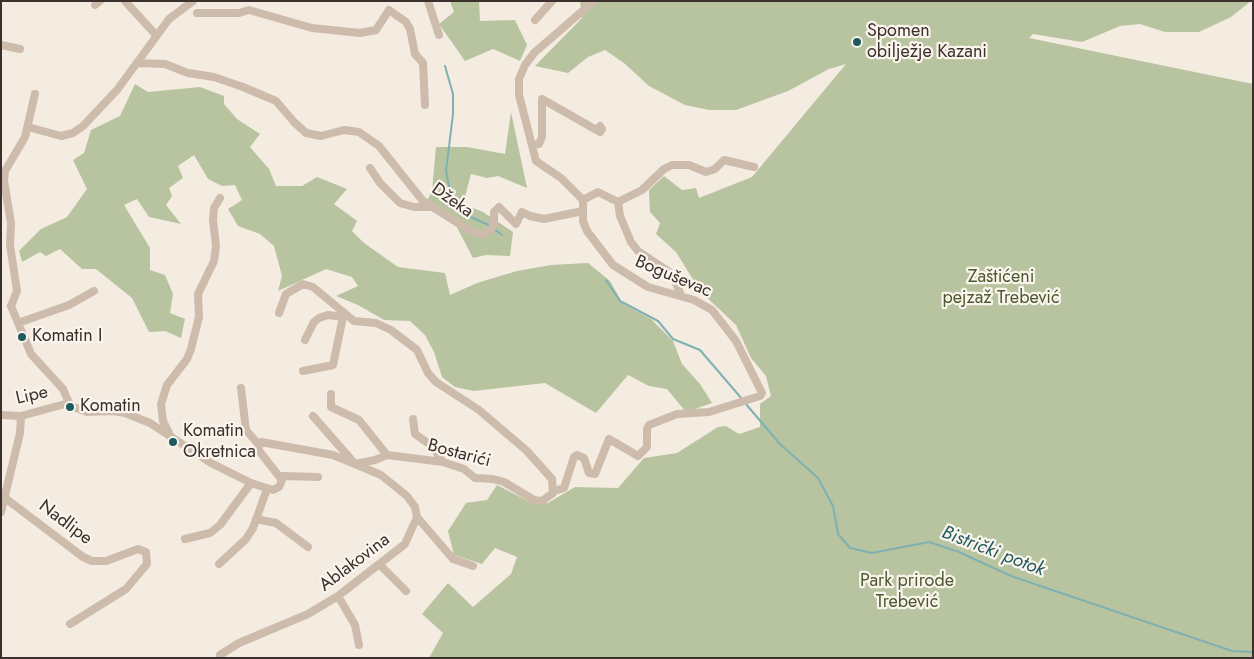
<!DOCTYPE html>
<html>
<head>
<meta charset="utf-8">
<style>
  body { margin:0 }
  #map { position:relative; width:1254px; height:659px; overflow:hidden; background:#f4ebe1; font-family:Jost,sans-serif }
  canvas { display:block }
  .frame { position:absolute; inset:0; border:2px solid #3b302b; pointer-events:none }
</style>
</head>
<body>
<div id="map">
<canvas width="1254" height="659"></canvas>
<div class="frame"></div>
</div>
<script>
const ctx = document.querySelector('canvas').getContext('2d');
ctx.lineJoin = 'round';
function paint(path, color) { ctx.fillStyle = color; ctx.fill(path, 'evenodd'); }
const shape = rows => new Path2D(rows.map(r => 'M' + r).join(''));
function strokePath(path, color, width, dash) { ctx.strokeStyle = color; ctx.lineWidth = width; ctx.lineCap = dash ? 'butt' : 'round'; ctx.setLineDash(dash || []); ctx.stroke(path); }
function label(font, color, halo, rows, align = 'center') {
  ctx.font = font + ' Jost,sans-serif'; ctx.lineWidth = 4.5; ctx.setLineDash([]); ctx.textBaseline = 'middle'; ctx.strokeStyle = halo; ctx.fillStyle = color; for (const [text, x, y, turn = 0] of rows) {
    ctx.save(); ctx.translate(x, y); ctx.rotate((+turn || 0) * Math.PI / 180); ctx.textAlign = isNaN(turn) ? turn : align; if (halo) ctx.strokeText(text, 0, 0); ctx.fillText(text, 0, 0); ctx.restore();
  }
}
const green = shape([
  [450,1,479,1,480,21,515,20,527,45,520,61,493,49,465,61,439,24,454,12],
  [580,1,1251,1,1231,17,1199,32,1165,32,1140,24,1120,26,1082,42,1033,34,1029,38,1253,84,1253,658,429,658,443,633,422,614,448,583,473,607,511,574,517,557,495,548,482,564,454,555,448,531,466,503,487,500,497,485,528,501,548,503,575,487,618,488,644,458,677,453,718,427,726,426,739,434,760,427,760,404,771,396,766,376,751,358,736,325,700,291,676,252,656,234,660,223,650,212,649,190,664,176,682,190,696,188,699,198,752,177,846,64,829,69,788,91,736,110,709,110,685,105,649,86,624,63,605,50,588,57,568,73,535,66,582,18],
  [135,84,148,92,200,87,224,96,224,104,237,119,260,134,250,147,269,169,276,186,302,186,317,177,347,189,334,204,357,221,352,231,364,243,398,267,445,273,450,295,477,283,517,271,551,265,588,263,610,281,623,304,651,319,673,341,682,364,700,384,712,403,686,412,667,389,649,386,628,375,596,413,545,383,474,391,455,387,442,377,434,352,425,335,410,321,384,320,358,305,336,296,358,286,352,277,326,269,278,291,282,276,274,246,260,234,238,226,228,209,242,200,235,185,222,186,208,179,194,155,178,166,183,178,169,188,172,196,166,205,181,224,149,217,137,199,124,205,150,248,150,270,165,275,173,294,170,313,185,319,181,338,165,331,149,332,132,298,96,269,82,269,60,249,46,256,40,252,22,262,19,251,41,229,67,217,87,189,73,160,84,153,91,130,120,116],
  [511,112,527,188,498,176,487,178,471,174,463,204,483,212,513,232,510,256,486,255,473,258,452,218,424,207,432,191,436,147,467,147,505,154]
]);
const stream = shape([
  [445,66,453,94,453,114,446,171,451,197,459,212,491,226],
  [494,229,502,235],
  [606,280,620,301,658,321,673,339,700,350,742,399],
  [745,403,780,444,818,478,833,506,838,534,850,548,872,553,929,542,959,552,1011,576,1232,651,1253,652]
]);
const minor = shape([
  [125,1,156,35],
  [428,1,439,35],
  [95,5,100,1],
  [197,13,239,13,249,10,312,28,360,33,376,30,389,10,406,22,410,29,415,54,423,63,425,105],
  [535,20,552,1],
  [1,45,20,49],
  [137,63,165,64,188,73,214,77,243,87,276,101,294,122,306,133,321,136,344,130,359,132,379,146,423,201,474,233,484,234,491,229,494,225,494,212,499,207,516,224,522,212,530,216,544,219,583,211],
  [28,127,61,136,73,133,83,126,117,90,169,19,193,1],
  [532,145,539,144,542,137,542,99,600,132,602,129,600,126],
  [370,168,380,183,400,203,414,207,431,207],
  [583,200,598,192,618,202,642,190,664,169,672,165,689,165,706,172,715,169,724,160,754,167],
  [618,202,620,216,631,242,638,251,668,271,674,279,681,295],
  [11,306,17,291,10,245,11,223,4,181,5,171,25,137,35,94],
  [11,306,31,354,63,389,70,405],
  [18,323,69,305,94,291],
  [305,340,314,322,319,318,328,315,343,317,343,314],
  [303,371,333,365,343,317],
  [241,388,246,430,259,445],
  [331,394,331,407,359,420,387,455],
  [1,415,21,416,65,404,87,412,113,411,125,413,150,423,211,463,251,483,273,490,279,487,282,480,260,452,258,448,261,442,333,455,355,464,375,460,387,455,443,462,464,469,475,478,493,479,504,482,534,500,542,501,553,493,552,479,527,451,479,410,436,382,428,373,417,350,391,330,376,323,354,321,313,287,303,284,286,294,279,313],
  [413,419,415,434,432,446,443,462],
  [170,435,163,421,161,404,167,385,187,359,191,349,199,317,198,294,214,261,216,246,213,220,214,208,220,198],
  [281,476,318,477],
  [554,491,564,488,574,457,577,455,584,458,589,473,595,474,609,439,638,456,647,447,647,429,649,425,677,414,709,412,760,396,762,393,736,341,712,310,694,300,648,287,613,265,587,231,583,221,583,200,561,178,536,161,519,95,519,79,525,65,534,53,594,1],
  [1,495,83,557,92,561,106,561,138,549,146,552,147,564,126,589,70,624],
  [1,512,20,433,21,416],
  [417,517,453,559,473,566],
  [256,519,276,523,308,547],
  [185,539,210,533,220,525,251,483],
  [219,564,246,539,253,528,267,489],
  [379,564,406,591],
  [338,596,355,625,359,645],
  [220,655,239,643,308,614,338,596,405,544,417,517,415,507,407,496,381,475,355,464,313,416]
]);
const markers = [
  [857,42,5,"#1f5a5e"],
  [22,337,5,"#1f5a5e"],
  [70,407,5,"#1f5a5e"],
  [173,442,5,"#1f5a5e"]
];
const poiNames = [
  ["Spomen",867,32],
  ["obilježje Kazani",867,53],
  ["Komatin I",32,337],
  ["Komatin",80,407],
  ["Komatin",183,432],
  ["Okretnica",183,453]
];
const streetNames = [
  ["Džeka",452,201,35],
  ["Boguševac",673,277,23],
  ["Lipe",32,396,-13],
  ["Bostarići",459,454,15],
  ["Nadlipe",65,523,37],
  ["Ablakovina",355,563,-37]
];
const parkNames = [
  ["Zaštićeni",1001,278],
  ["pejzaž Trebević",1001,299],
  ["Park prirode",907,582],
  ["Trebević",907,603]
];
const waterNames = [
  ["Bistrički potok",993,552,21]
];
paint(green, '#b8c4a0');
strokePath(stream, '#7fb0b2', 2);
strokePath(minor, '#cdbbac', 8);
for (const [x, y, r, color] of markers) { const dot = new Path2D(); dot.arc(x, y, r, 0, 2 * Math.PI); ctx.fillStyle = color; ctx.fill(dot); strokePath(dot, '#fbf5ee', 2); }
label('18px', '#3b302b', '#fbf5ee', poiNames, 'left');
label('18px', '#3b302b', '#fbf5ee', streetNames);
label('18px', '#4a5a2e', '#fbf5ee', parkNames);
label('italic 19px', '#1f5a5e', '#fbf5ee', waterNames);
</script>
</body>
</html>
